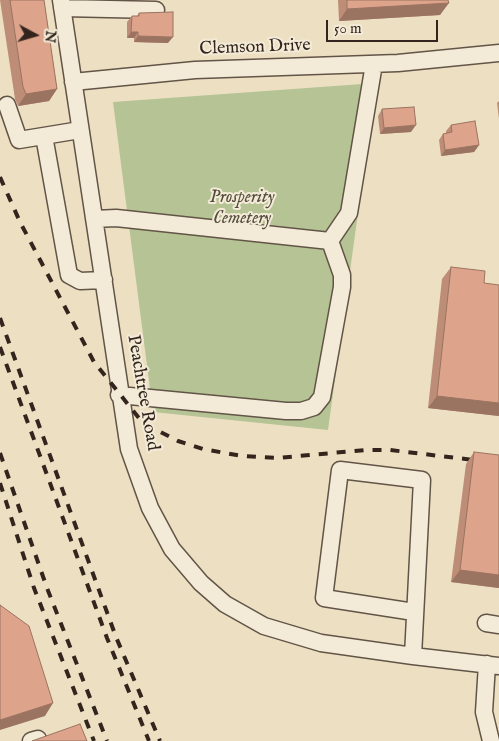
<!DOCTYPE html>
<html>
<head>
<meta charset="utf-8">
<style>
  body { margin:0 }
  #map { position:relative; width:499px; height:741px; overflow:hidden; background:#ede0c2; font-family:"IM FELL English",serif }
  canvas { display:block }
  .north { position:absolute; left:10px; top:10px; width:50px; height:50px; -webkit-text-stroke:4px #f3ebd7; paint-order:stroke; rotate:96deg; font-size:14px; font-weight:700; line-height:20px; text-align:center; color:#33251e }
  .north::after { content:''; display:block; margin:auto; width:18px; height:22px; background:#33251e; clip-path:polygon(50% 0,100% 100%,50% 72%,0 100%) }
  .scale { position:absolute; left:326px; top:20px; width:112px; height:22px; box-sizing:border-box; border:2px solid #33251e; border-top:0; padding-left:6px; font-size:15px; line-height:18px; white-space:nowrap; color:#33251e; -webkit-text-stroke:4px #f3ebd7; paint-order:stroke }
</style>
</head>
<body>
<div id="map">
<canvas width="499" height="741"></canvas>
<div class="north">N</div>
<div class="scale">50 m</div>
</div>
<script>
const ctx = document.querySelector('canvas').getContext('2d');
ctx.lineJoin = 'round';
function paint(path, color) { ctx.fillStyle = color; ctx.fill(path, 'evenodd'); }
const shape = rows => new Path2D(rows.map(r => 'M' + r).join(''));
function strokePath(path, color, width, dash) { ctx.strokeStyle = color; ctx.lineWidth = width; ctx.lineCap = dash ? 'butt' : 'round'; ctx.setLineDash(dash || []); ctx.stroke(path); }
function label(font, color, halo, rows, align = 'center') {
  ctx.font = font + ' "IM FELL English",serif'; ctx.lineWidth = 4; ctx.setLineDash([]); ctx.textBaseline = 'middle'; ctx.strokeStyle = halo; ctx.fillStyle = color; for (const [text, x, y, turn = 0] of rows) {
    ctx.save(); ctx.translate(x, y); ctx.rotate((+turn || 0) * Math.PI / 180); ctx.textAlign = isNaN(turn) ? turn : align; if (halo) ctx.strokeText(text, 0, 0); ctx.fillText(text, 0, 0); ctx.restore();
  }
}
const green = shape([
  [376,83,328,430,153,412,113,102]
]);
const minor = shape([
  [61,0,129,449,150,508,172,549,201,583,225,604,264,626,321,643,413,656,499,666],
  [62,8,156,10],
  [73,82,195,70,398,63,499,53],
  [7,105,19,140,80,130],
  [44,136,69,275,80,281,104,280],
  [94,219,116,218,330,241,349,213,374,64],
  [119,395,286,411,301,411,314,407,322,397,342,287,342,275,330,241],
  [486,623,499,625],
  [413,656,422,480,340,470,324,598,414,612],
  [487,664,484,712,491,741],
  [31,741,38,739]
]);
const rail = shape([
  [0,177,20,222,94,362,143,423,178,441,203,449,242,456,277,458,365,450,390,450,499,463],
  [0,318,116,637,160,741],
  [0,347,107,638,149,741],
  [0,453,47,588,107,741],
  [0,483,34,588,94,741]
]);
const wall = shape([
  [0,0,44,0,57,89,49,101,18,106,15,99],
  [338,0,448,0,440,15,339,21],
  [139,13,168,43,134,42,134,38,127,38,127,22,132,16,137,16],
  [499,101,499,119,497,103],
  [382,109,411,132,380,134,378,116],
  [451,125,479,145,474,152,441,156,439,140,443,134,446,133,446,131],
  [451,267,484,283,499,416,428,408,442,279],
  [474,452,499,588,451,582,466,464]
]);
const shadedWall = shape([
  [449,3,440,15,339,21,347,9],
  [131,32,138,32,134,38,127,38],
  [138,36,173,37,168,43,134,42],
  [57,89,49,101,18,106,26,94],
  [416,125,411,132,380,134,384,128],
  [479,145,474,152,441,156,445,150],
  [437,396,499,403,499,416,428,408],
  [460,570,499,575,499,588,451,582],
  [53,703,45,716,0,730,0,720]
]);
const building = shape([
  [10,0,44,0,57,89,26,94,23,87,10,0],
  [347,0,448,0,449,3,347,9,347,0],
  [173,12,173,37,138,36,138,32,131,32,132,16,139,16,139,13,173,12],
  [414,107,416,125,384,128,382,109,414,107],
  [475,121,479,145,445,150,443,134,452,132,451,125,475,121],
  [451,267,485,271,484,283,499,285,499,403,437,396,451,267],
  [474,452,499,455,499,575,460,570,474,452],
  [0,605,29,626,53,703,0,720,0,605],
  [80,724,87,741,32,741,80,724]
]);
const streetNames = [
  ["Clemson Drive",255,48,-2],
  ["Peachtree Road",142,393,80]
];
const parkNames = [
  ["Prosperity",242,198],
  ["Cemetery",242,219]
];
paint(green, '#b6c395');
strokePath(minor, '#625447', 19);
strokePath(minor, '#f3ebd7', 16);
strokePath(rail, '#33251e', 4, [9, 9]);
paint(wall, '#be8d78');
paint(shadedWall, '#9b7361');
paint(building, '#dda48b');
strokePath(building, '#9b7361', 1);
label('18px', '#33251e', '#f3ebd7', streetNames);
label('italic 18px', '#544c3c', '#f3ebd7', parkNames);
</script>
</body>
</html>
